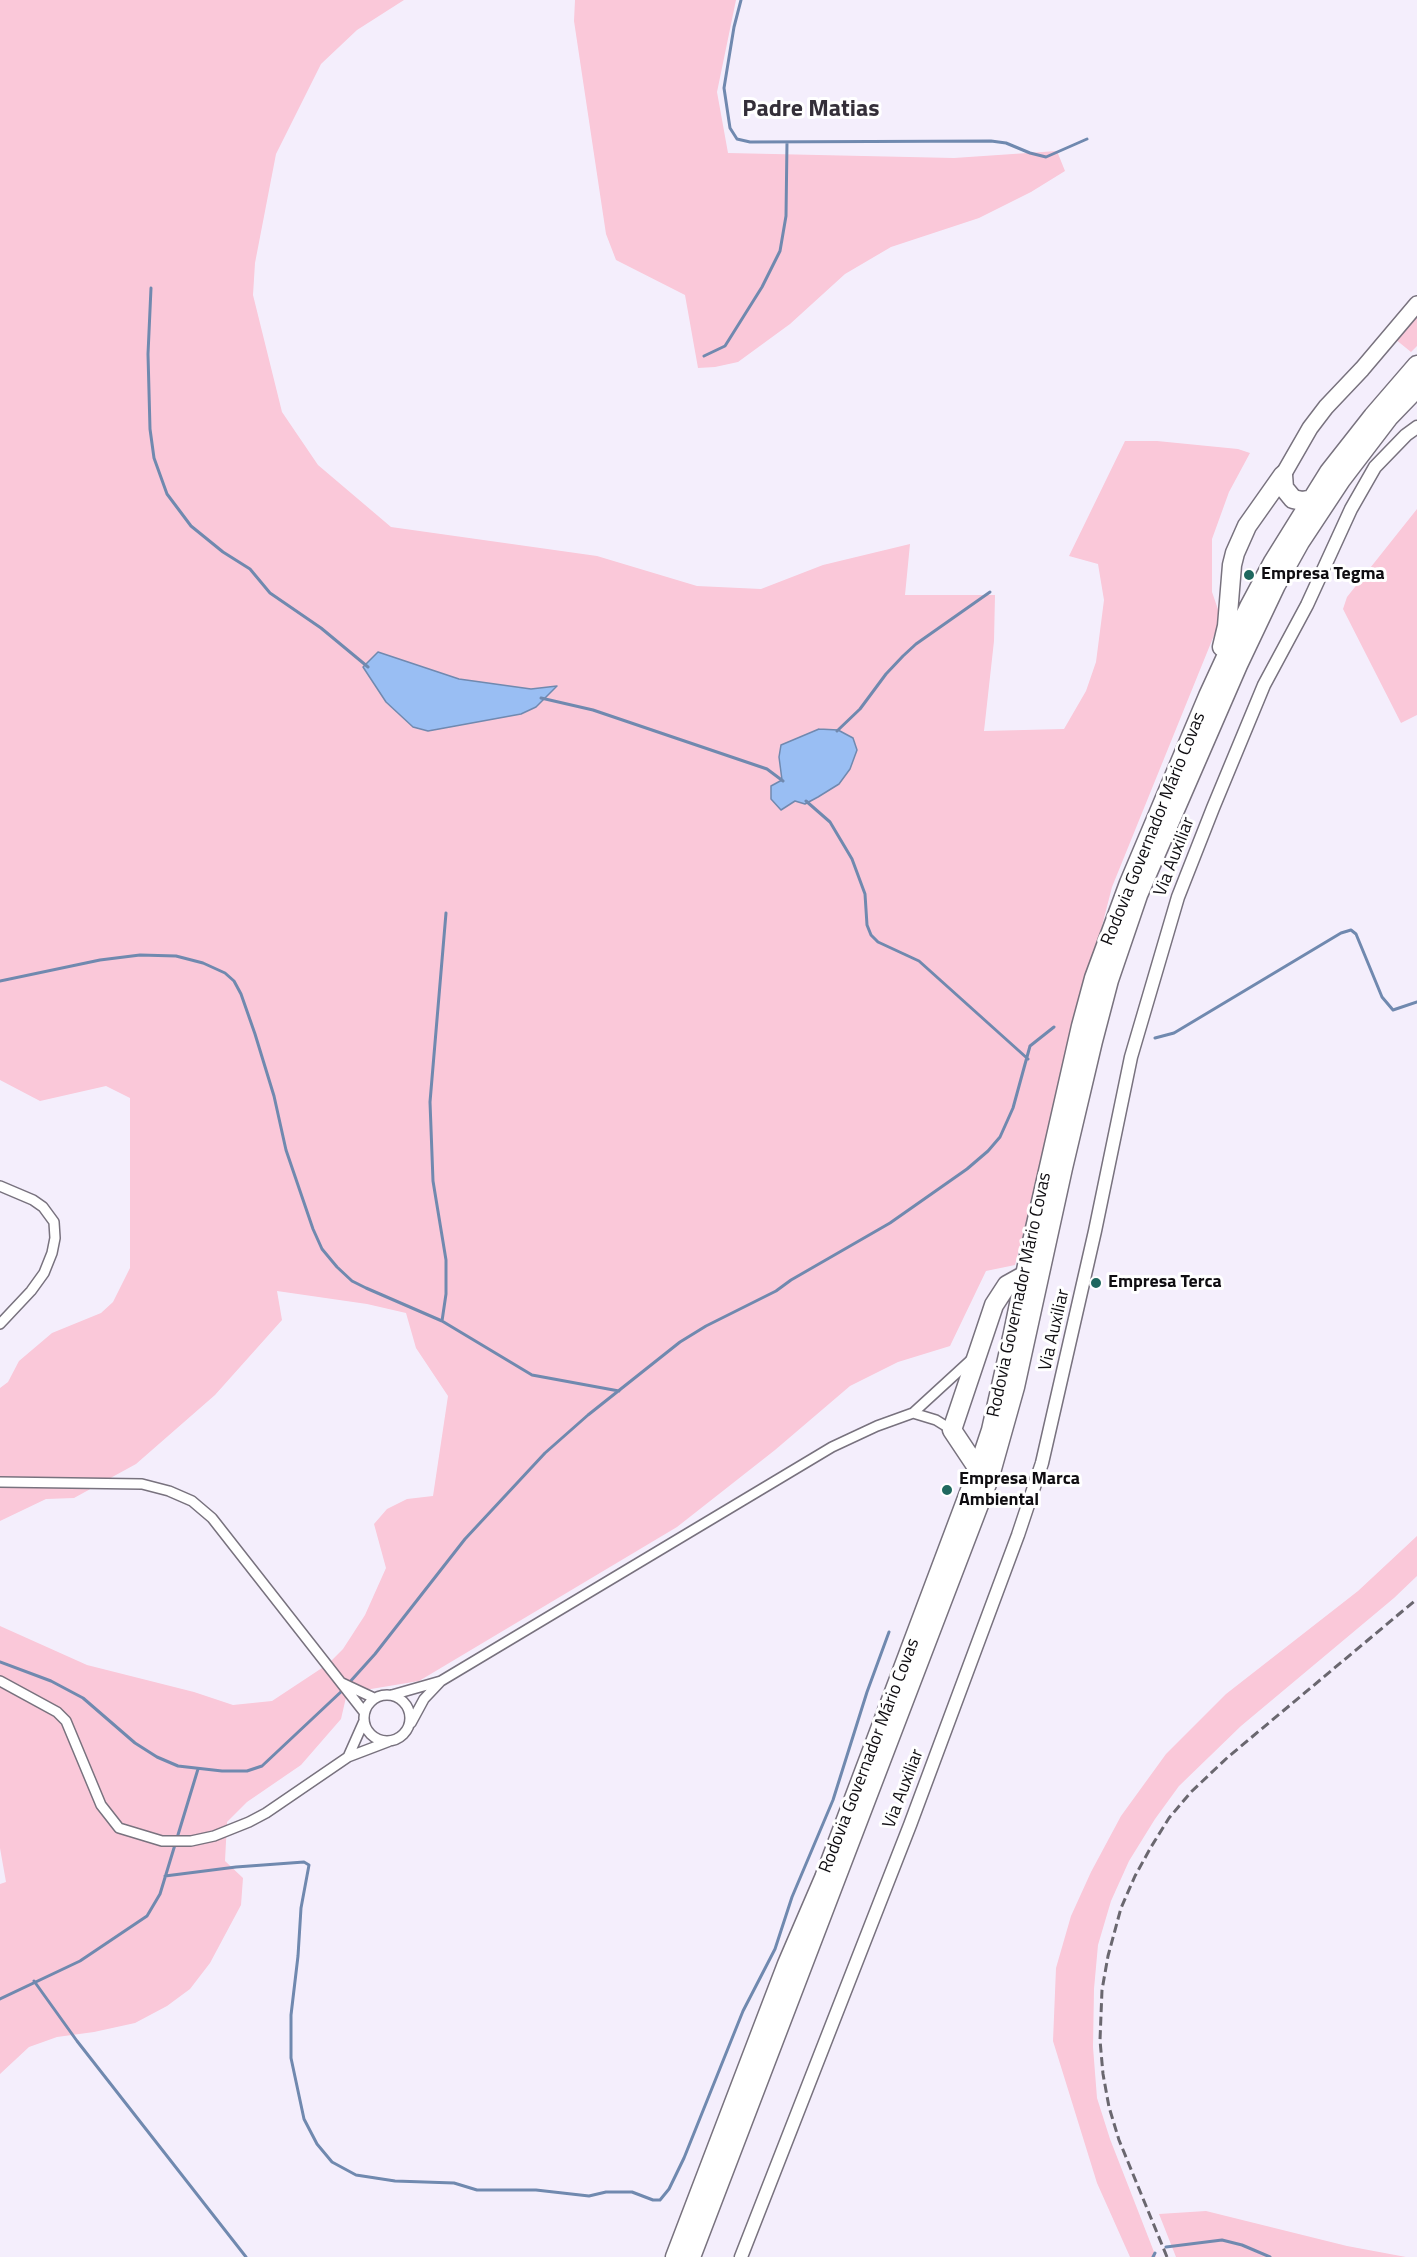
<!DOCTYPE html>
<html>
<head>
<meta charset="utf-8">
<style>
  body { margin:0 }
  canvas { display:block; background:#f4eefc }
</style>
</head>
<body>
<canvas width="1417" height="2257"></canvas>
<script>
const ctx = document.querySelector('canvas').getContext('2d');
ctx.lineJoin = 'round';
function paint(path, color) { ctx.fillStyle = color; ctx.fill(path, 'evenodd'); }
const shape = rows => new Path2D(rows.map(r => 'M' + r).join(''));
function strokePath(path, color, width, dash) { ctx.strokeStyle = color; ctx.lineWidth = width; ctx.lineCap = dash ? 'butt' : 'round'; ctx.setLineDash(dash || []); ctx.stroke(path); }
function label(font, color, halo, rows, align = 'center') {
  ctx.font = font + ' "Titillium Web",sans-serif'; ctx.lineWidth = 6; ctx.setLineDash([]); ctx.textBaseline = 'middle'; ctx.strokeStyle = halo; ctx.fillStyle = color; for (const [text, x, y, turn = 0] of rows) {
    ctx.save(); ctx.translate(x, y); ctx.rotate((+turn || 0) * Math.PI / 180); ctx.textAlign = isNaN(turn) ? turn : align; if (halo) ctx.strokeText(text, 0, 0); ctx.fillText(text, 0, 0); ctx.restore();
  }
}
const green = shape([
  [0,0,404,0,357,30,321,64,276,154,255,263,253,295,282,412,318,465,391,527,597,556,697,586,761,589,823,565,910,544,905,595,995,595,994,641,984,731,1064,729,1086,691,1096,662,1104,600,1098,564,1069,556,1125,441,1157,441,1238,449,1250,453,1229,492,1212,539,1212,592,1221,618,1112,887,1015,1265,986,1271,950,1346,898,1362,850,1386,775,1450,677,1527,419,1681,347,1693,341,1719,301,1765,247,1802,227,1822,225,1861,243,1878,241,1905,210,1963,190,1989,167,2006,135,2023,94,2032,57,2037,29,2047,0,2074,0,1884,6,1882,0,1848,0,1626,87,1665,194,1692,233,1705,272,1701,328,1664,343,1649,365,1615,386,1568,374,1524,387,1509,407,1499,433,1496,448,1396,416,1348,406,1313,367,1304,277,1291,282,1320,215,1395,136,1464,74,1498,46,1499,0,1521,0,1388,8,1382,19,1361,52,1333,101,1313,113,1302,130,1268,130,1098,106,1086,40,1101,0,1080],
  [378,652,459,679,531,689,557,687,521,714,428,731,413,727,386,702,363,667],
  [819,729,771,799,771,786,782,780,781,745],
  [575,0,736,0,717,92,728,153,954,158,1057,151,1065,171,1031,192,979,218,891,247,845,274,790,324,738,362,715,367,698,368,685,295,616,260,606,234,574,21],
  [1417,302,1417,346,1411,352,1395,339],
  [1417,509,1417,715,1401,723,1343,609,1347,597],
  [1417,1536,1417,1576,1394,1598,1241,1726,1179,1786,1155,1819,1129,1861,1111,1901,1098,1945,1094,1989,1093,2047,1097,2098,1110,2139,1156,2257,1130,2257,1097,2183,1053,2041,1056,1968,1071,1916,1091,1872,1121,1816,1166,1754,1226,1694,1358,1591],
  [1206,2211,1347,2246,1406,2257,1176,2257,1159,2214]
]);
const water = shape([
  [378,652,459,679,531,689,557,686,536,707,521,714,428,731,413,727,386,702,363,667,378,652],
  [819,729,838,730,853,738,857,750,850,769,839,784,818,797,805,804,795,801,781,810,771,799,771,786,782,780,779,757,781,745,819,729]
]);
const stream = shape([
  [741,0,734,27,724,88,730,128,737,139,750,142,991,141,1006,143,1030,153,1046,157,1087,139],
  [151,288,148,354,150,429,154,458,167,494,191,526,223,552,250,569,270,593,321,628,368,667],
  [704,356,725,346,762,287,780,251,786,216,787,142],
  [541,698,593,710,767,769,783,781],
  [837,731,860,709,886,674,903,656,916,644,990,592],
  [806,801,830,822,852,859,865,894,867,925,871,935,878,942,919,961,1028,1059],
  [0,981,100,960,140,955,176,956,203,963,225,973,234,981,241,994,255,1034,274,1096,286,1150,313,1229,322,1249,337,1267,352,1281,366,1288,442,1321,532,1375,619,1391],
  [1155,1038,1174,1033,1341,933,1351,930,1356,934,1382,997,1393,1010,1417,1002],
  [442,1321,446,1294,446,1260,433,1181,430,1102,446,913],
  [0,1662,51,1681,83,1698,135,1743,157,1757,178,1766,222,1771,247,1771,262,1766,344,1689],
  [348,1684,375,1654,465,1539,545,1453,588,1415,680,1342,706,1326,776,1291,791,1280,890,1223,967,1169,988,1151,1000,1137,1013,1108,1030,1046,1054,1027],
  [165,1876,236,1867,304,1862,309,1865,301,1908,298,1956,291,2015,291,2058,304,2119,317,2144,332,2162,356,2175,395,2181,454,2183,477,2190,536,2190,589,2196,606,2192,632,2192,653,2200,660,2200,669,2189,684,2158,743,2011,775,1949,792,1897,833,1800,867,1692,889,1632],
  [34,1981,77,2041,246,2257],
  [0,1999,80,1961,147,1916,160,1894,198,1769],
  [1166,2247,1222,2240,1242,2245,1270,2257],
  [1153,2257,1155,2253]
]);
const minor = shape([
  [0,1186,33,1200,43,1207,54,1222,55,1238,52,1253,44,1273,31,1291,0,1324],
  [913,1413,936,1420,952,1430],
  [0,1482,142,1484,169,1491,192,1501,212,1518,364,1712],
  [0,1681,57,1712,66,1721,101,1805,119,1828,162,1841,191,1841,214,1836,249,1822,266,1813,348,1757,390,1741],
  [342,1683,374,1698],
  [392,1695,441,1681,832,1447,877,1426,913,1413,973,1358],
  '364 1718a23 23 0 1 1 46 0a23 23 0 1 1-46 0Z',
  [411,1723,424,1699,441,1681],
  [348,1757,364,1721]
]);
const tertiary = shape([
  [741,2257,910,1825,1018,1535,1042,1463,1095,1231,1131,1057,1178,897,1213,808,1264,685,1307,605,1351,509,1375,467,1406,435,1417,427]
]);
const primary = shape([
  [1283,475,1310,428,1326,407,1362,369,1417,304]
]);
const motorway = shape([
  [1283,475,1284,488,1293,499,1302,501,1313,499],
  [1222,647,1227,626,1232,565,1235,553,1247,526,1283,475],
  [978,1469,952,1430,994,1305,1007,1285,1025,1275],
  [675,2257,787,1964,824,1878,978,1469,991,1430,1013,1333,1031,1246,1081,1026,1094,978,1129,883,1208,696,1249,607,1273,562,1329,472,1373,416,1417,365],
  [691,2257,990,1476,1015,1387,1063,1168,1093,1041,1109,980,1138,895,1238,665,1276,585,1300,542,1341,480,1389,417,1417,388]
]);
const rail = shape([
  [1167,2257,1119,2140,1109,2107,1103,2074,1100,2040,1102,1990,1108,1956,1121,1908,1135,1876,1151,1847,1169,1818,1191,1792,1228,1757,1417,1599]
]);
const markers = [
  [1249,575,6,"#1f685f"],
  [1096,1283,6,"#1f685f"],
  [947,1490,6,"#1f685f"]
];
const poiNames = [
  ["Empresa Tegma",1261,575],
  ["Empresa Terca",1108,1283],
  ["Empresa Marca",959,1480],
  ["Ambiental",959,1501]
];
const streetNames = [
  ["Rodovia Governador Mário Covas",1154,829,-68],
  ["Via Auxiliar",1175,857,-69],
  ["Rodovia Governador Mário Covas",1020,1295,-78],
  ["Via Auxiliar",1055,1330,-77],
  ["Rodovia Governador Mário Covas",870,1756,-69],
  ["Via Auxiliar",904,1789,-69]
];
const districtNames = [
  ["Padre Matias",811,110]
];
paint(green, '#fac8d9');
paint(water, '#99bef3');
strokePath(water, '#7089af', 1.5);
strokePath(stream, '#7089af', 3);
strokePath(minor, '#78727e', 12);
strokePath(tertiary, '#78727e', 15);
strokePath(primary, '#78727e', 18);
strokePath(motorway, '#78727e', 21);
strokePath(minor, '#fff', 9);
strokePath(tertiary, '#fff', 12);
strokePath(primary, '#fff', 15);
strokePath(motorway, '#fff', 18);
strokePath(rail, '#6a676f', 3, [9, 4.5]);
for (const [x, y, r, color] of markers) { const dot = new Path2D(); dot.arc(x, y, r, 0, 2 * Math.PI); ctx.fillStyle = color; ctx.fill(dot); strokePath(dot, '#fff', 2); }
label('bold 18px', '#0f0d11', '#fff', poiNames, 'left');
label('18px', '#0f0d11', '#fff', streetNames);
label('bold 24px', '#342f39', '#fff', districtNames);
</script>
</body>
</html>
